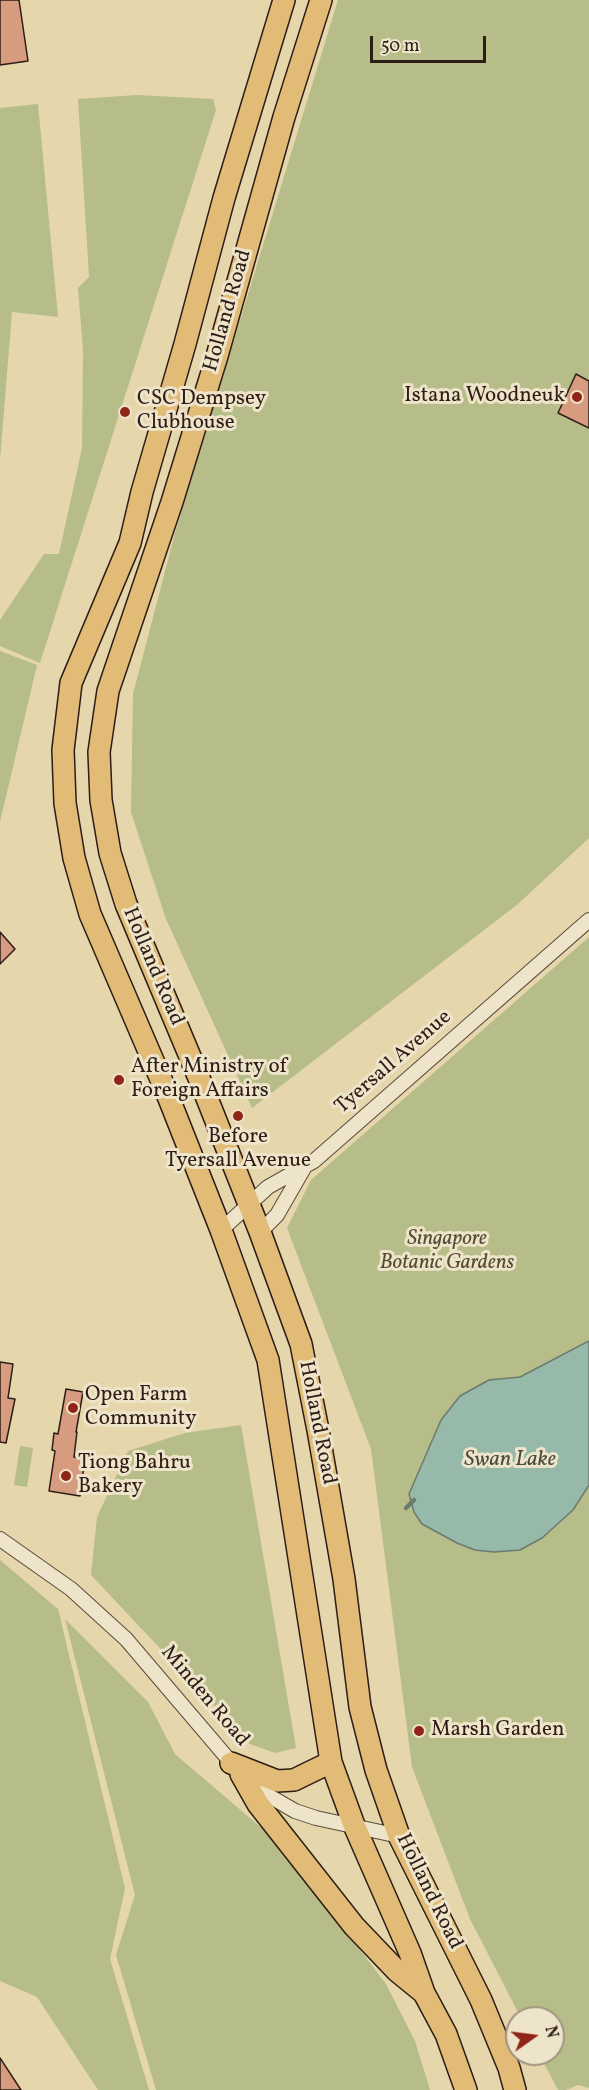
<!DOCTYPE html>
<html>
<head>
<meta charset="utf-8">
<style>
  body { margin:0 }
  #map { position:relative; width:589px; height:2090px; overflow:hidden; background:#e5d6ac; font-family:Vollkorn,serif }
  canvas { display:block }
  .north { position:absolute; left:505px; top:2006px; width:60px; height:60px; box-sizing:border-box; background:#eee4c9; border:2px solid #a19481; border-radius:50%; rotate:76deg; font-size:16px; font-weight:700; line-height:24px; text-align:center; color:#2d1d16 }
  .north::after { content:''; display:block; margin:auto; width:21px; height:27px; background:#8f2418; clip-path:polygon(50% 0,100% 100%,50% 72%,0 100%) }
  .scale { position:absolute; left:370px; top:36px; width:116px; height:27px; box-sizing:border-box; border:3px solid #2d1d16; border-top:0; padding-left:8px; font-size:18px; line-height:21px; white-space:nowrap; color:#2d1d16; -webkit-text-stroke:4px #eee4c9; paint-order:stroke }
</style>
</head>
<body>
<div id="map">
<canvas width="589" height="2090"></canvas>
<div class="north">N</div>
<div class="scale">50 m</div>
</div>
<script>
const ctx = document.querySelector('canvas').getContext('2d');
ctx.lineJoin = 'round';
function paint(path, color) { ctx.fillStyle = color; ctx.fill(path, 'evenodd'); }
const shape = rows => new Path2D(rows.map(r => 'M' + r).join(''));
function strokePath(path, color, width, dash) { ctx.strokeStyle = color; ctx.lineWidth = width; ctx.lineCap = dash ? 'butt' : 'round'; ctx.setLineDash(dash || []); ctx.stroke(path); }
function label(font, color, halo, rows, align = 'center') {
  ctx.font = font + ' Vollkorn,serif'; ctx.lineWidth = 6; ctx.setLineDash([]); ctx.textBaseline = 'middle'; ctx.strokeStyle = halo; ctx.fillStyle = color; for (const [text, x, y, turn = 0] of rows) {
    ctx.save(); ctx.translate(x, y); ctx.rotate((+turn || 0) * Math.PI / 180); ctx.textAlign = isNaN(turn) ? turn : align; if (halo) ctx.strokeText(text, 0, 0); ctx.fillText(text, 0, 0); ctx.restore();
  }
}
const green = shape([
  [338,0,589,0,589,838,518,904,252,1108,166,919,131,812,133,694,175,533],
  [137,95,213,99,216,110,40,663,0,646,0,620,44,554,59,554,82,448,83,350,78,288,89,277,78,99],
  [38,104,58,317,12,312,0,460,0,108],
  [0,651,37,665,0,822],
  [589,937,589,2088,578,2085,566,2090,558,2090,539,2054,553,2054,553,2018,521,2018,470,1919,412,1767,371,1449,287,1228,311,1180],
  [241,1425,296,1748,275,1753,250,1744,91,1575,97,1517,128,1451,185,1433],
  [20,1446,33,1448,27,1487,14,1485],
  [0,1560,58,1609,125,1888,110,1959,149,2090,98,2090,37,1997,0,1981],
  [65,1619,148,1702,175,1754,271,1836,335,1917,386,1984,415,2041,430,2090,156,2090,116,1955,135,1895]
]);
const water = shape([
  [589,1341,589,1485,573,1510,542,1538,520,1550,494,1552,475,1550,457,1543,422,1524,414,1512,409,1494,441,1420,460,1396,489,1380,520,1377,589,1341]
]);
const stream = shape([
  [406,1508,414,1500]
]);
const building = shape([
  [0,0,19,0,28,61,0,65,0,0],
  [576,374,589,381,589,428,558,413,576,374],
  [0,932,15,949,0,964,0,932],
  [0,1362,13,1364,8,1398,15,1399,6,1443,0,1442,0,1362],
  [66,1389,83,1392,76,1432,77,1432,74,1457,85,1459,80,1496,49,1491,55,1451,52,1450,54,1433,58,1434,66,1389],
  [0,2058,21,2090,0,2090,0,2058]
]);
const minor = shape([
  [221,1230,268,1187,314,1161,589,920],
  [260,1232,277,1215,304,1168],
  [0,1539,71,1589,126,1639,235,1767],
  [249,1780,271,1797,295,1811,316,1818,399,1836]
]);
const primary = shape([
  [284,0,224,198,185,344,142,492,130,543,71,683,63,750,65,803,74,858,90,914,166,1091,221,1230,268,1360,331,1762,354,1825,410,1953,424,1993,446,2034,466,2090],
  [321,0,284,117,217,356,172,502,108,691,99,752,101,800,110,853,126,904,199,1078,260,1232,301,1344,318,1430,344,1579,360,1707,376,1770,399,1836,481,2000,509,2068,515,2090],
  [231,1763,277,1781,294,1780,331,1762],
  [241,1774,258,1804,354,1926,397,1971,424,1993]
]);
const markers = [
  [577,397,6,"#8f2418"],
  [125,412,6,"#8f2418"],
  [119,1080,6,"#8f2418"],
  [238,1116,6,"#8f2418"],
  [73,1408,6,"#8f2418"],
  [66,1476,6,"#8f2418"],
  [419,1731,6,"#8f2418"]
];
const streetNames = [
  ["Holland Road",229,311,-74],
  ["Holland Road",152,967,67],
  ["Tyersall Avenue",394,1063,-41],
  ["Holland Road",316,1423,79],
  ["Minden Road",204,1697,50],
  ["Holland Road",428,1892,64]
];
const poiNames = [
  ["Istana Woodneuk",565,397,"right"],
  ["CSC Dempsey",137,400],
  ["Clubhouse",137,424],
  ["After Ministry of",131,1068],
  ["Foreign Affairs",131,1092],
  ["Before",238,1138,"center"],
  ["Tyersall Avenue",238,1162,"center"],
  ["Open Farm",85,1396],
  ["Community",85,1420],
  ["Tiong Bahru",78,1464],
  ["Bakery",78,1488],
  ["Marsh Garden",431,1731]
];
const parkNames = [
  ["Singapore",447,1240],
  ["Botanic Gardens",447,1264]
];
const waterNames = [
  ["Swan Lake",510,1461]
];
paint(green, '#b6bd88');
paint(water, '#96b9aa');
strokePath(water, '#6c7b6f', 1.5);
strokePath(stream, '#6c7b6f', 4.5);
paint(building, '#d79b7f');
strokePath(building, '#2d1d16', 1.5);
strokePath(minor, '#5b4b3c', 16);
strokePath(primary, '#2d1d16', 24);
strokePath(minor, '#eee4c9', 14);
strokePath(primary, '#e2bb76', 21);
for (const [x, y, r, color] of markers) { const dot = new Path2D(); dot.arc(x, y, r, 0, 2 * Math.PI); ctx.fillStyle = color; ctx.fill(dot); strokePath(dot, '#eee4c9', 2); }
label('21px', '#2d1d16', '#eee4c9', streetNames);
label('21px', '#2d1d16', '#eee4c9', poiNames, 'left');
label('italic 21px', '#564d38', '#eee4c9', parkNames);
label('italic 22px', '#4c4c42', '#eee4c9', waterNames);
</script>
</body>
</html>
